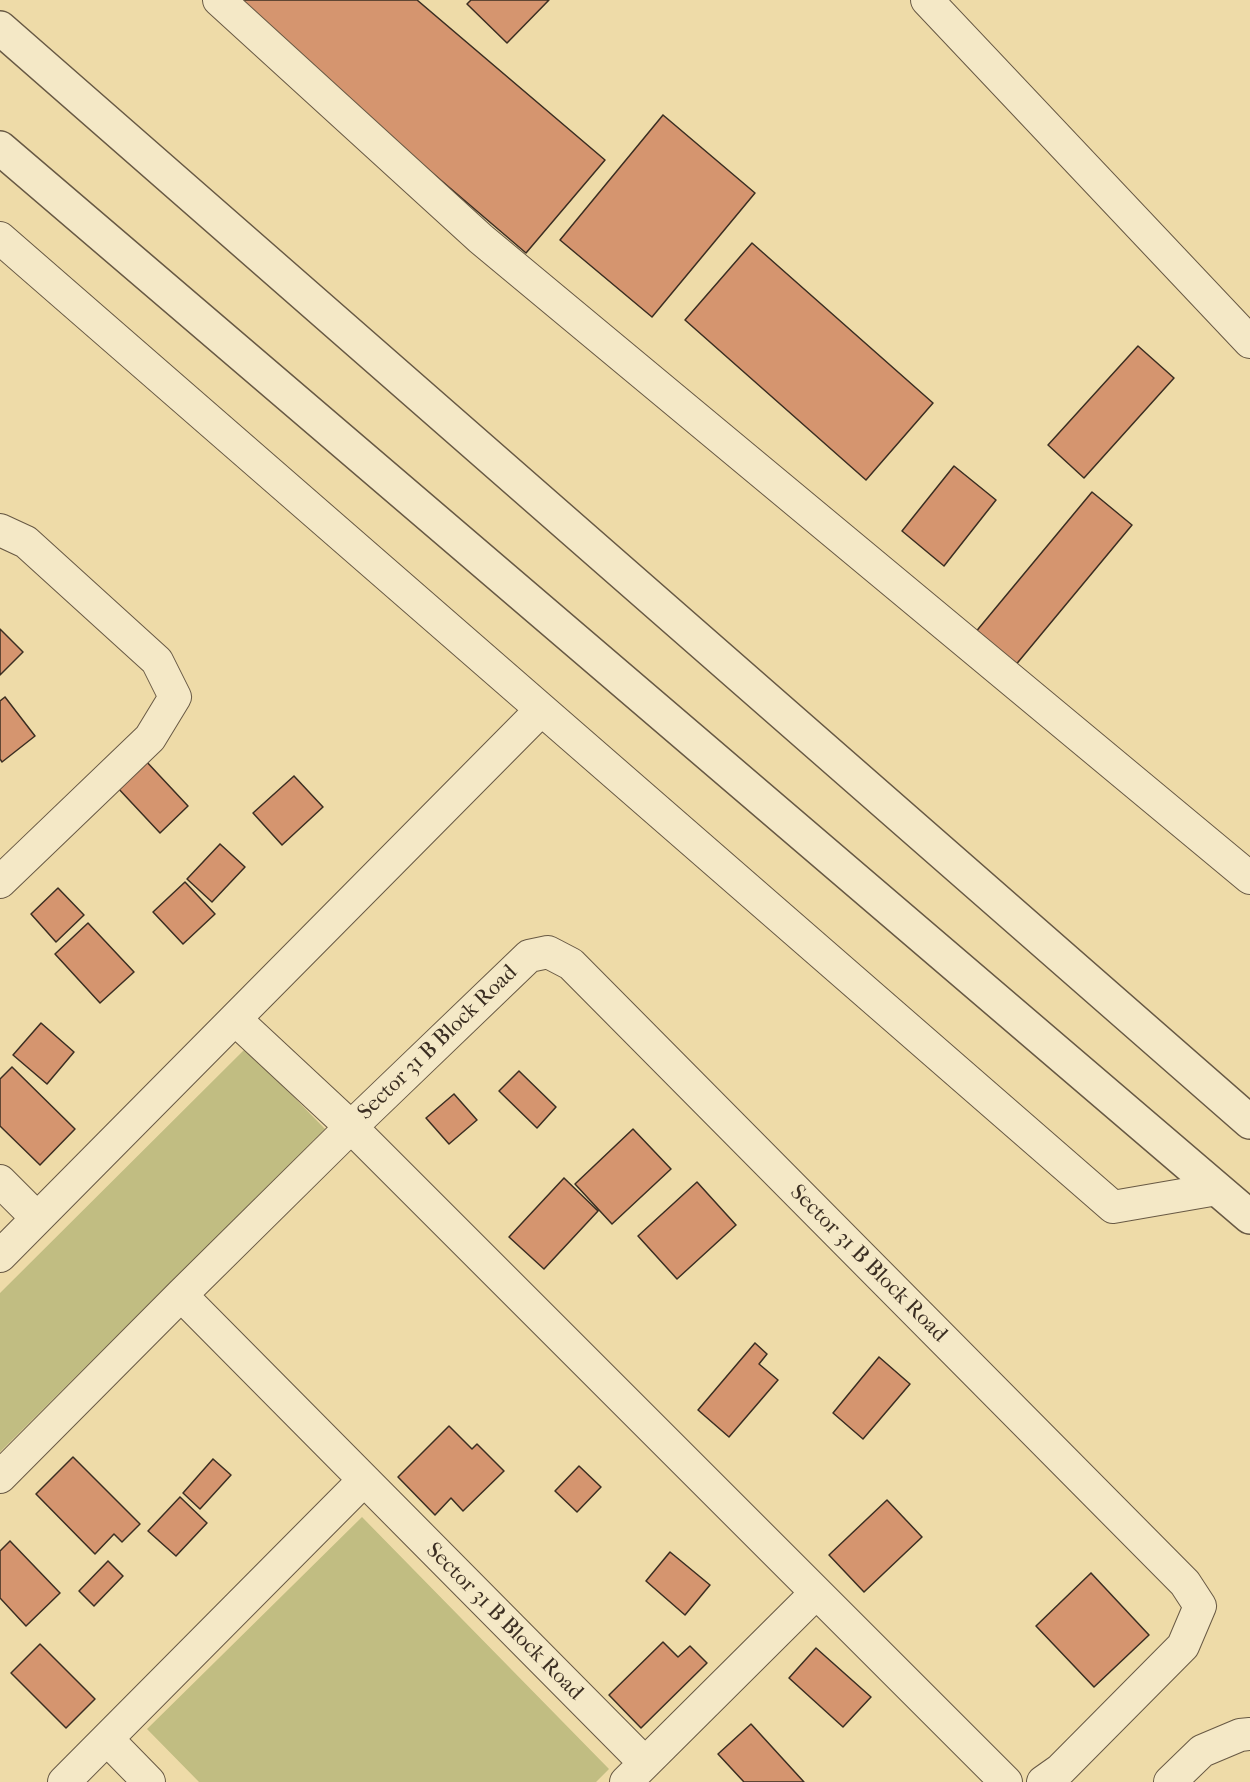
<!DOCTYPE html>
<html>
<head>
<meta charset="utf-8">
<style>
  body { margin:0 }
  canvas { display:block; background:#eedba8 }
</style>
</head>
<body>
<canvas width="1250" height="1782"></canvas>
<script>
const ctx = document.querySelector('canvas').getContext('2d');
ctx.lineJoin = 'round';
function paint(path, color) { ctx.fillStyle = color; ctx.fill(path, 'evenodd'); }
const shape = rows => new Path2D(rows.map(r => 'M' + r).join(''));
function strokePath(path, color, width, dash) { ctx.strokeStyle = color; ctx.lineWidth = width; ctx.lineCap = dash ? 'butt' : 'round'; ctx.setLineDash(dash || []); ctx.stroke(path); }
function label(font, color, halo, rows, align = 'center') {
  ctx.font = font + ' "IM FELL French Canon",serif'; ctx.lineWidth = 4.5; ctx.setLineDash([]); ctx.textBaseline = 'middle'; ctx.strokeStyle = halo; ctx.fillStyle = color; for (const [text, x, y, turn = 0] of rows) {
    ctx.save(); ctx.translate(x, y); ctx.rotate((+turn || 0) * Math.PI / 180); ctx.textAlign = isNaN(turn) ? turn : align; if (halo) ctx.strokeText(text, 0, 0); ctx.fillText(text, 0, 0); ctx.restore();
  }
}
const green = shape([
  [246,1048,325,1129,0,1452,0,1293],
  [362,1517,609,1769,596,1782,199,1782,147,1729]
]);
const building = shape([
  [230,0,417,0,605,160,526,253,230,0],
  [471,0,549,0,507,43,467,4,471,0],
  [663,115,755,193,652,317,560,240,663,115],
  [752,243,933,403,866,480,685,320,752,243],
  [1138,346,1174,378,1084,478,1048,445,1138,346],
  [954,466,996,500,944,566,902,531,954,466],
  [1092,492,1132,525,1014,667,974,634,1092,492],
  [0,629,23,652,0,675,0,629],
  [5,697,35,736,2,762,0,759,0,701,5,697],
  [144,759,188,806,160,833,116,786,144,759],
  [294,776,323,807,282,845,253,813,294,776],
  [220,844,245,867,212,902,187,879,220,844],
  [185,882,215,914,183,944,153,912,185,882],
  [58,888,84,915,56,942,31,914,58,888],
  [88,923,134,972,100,1003,55,954,88,923],
  [41,1023,74,1052,47,1084,13,1055,41,1023],
  [12,1067,75,1129,40,1165,0,1126,0,1079,12,1067],
  [519,1071,556,1107,537,1128,499,1091,519,1071],
  [454,1094,477,1120,449,1144,426,1118,454,1094],
  [633,1129,671,1169,612,1224,575,1184,633,1129],
  [564,1178,598,1211,544,1269,509,1237,564,1178],
  [697,1182,736,1225,677,1279,638,1236,697,1182],
  [755,1343,767,1354,759,1364,778,1380,729,1437,698,1410,755,1343],
  [879,1357,910,1384,863,1439,833,1413,879,1357],
  [449,1426,472,1449,477,1444,504,1471,463,1511,451,1498,435,1515,398,1477,449,1426],
  [73,1457,140,1524,122,1542,114,1534,95,1554,36,1494,73,1457],
  [213,1459,231,1475,200,1509,183,1493,213,1459],
  [579,1466,601,1487,577,1512,555,1491,579,1466],
  [180,1497,207,1523,176,1556,148,1531,180,1497],
  [887,1500,922,1537,864,1592,829,1555,887,1500],
  [10,1541,60,1593,26,1626,0,1598,0,1551,10,1541],
  [670,1552,710,1585,685,1615,646,1581,670,1552],
  [108,1561,123,1576,94,1606,79,1591,108,1561],
  [1091,1573,1149,1635,1094,1687,1036,1626,1091,1573],
  [663,1642,678,1657,690,1646,707,1663,641,1728,609,1695,663,1642],
  [40,1644,95,1699,66,1728,11,1673,40,1644],
  [816,1648,871,1697,843,1727,789,1678,816,1648],
  [751,1724,804,1782,744,1782,718,1754,751,1724]
]);
const minor = shape([
  [219,0,481,239,1250,878],
  [927,0,1250,342],
  [0,238,1113,1207,1217,1189],
  [0,530,26,542,157,661,175,697,150,738,0,882],
  [235,1019,351,1127,1006,1782],
  [0,1181,37,1218],
  [0,1256,541,710],
  [181,1295,645,1763],
  [0,1477,181,1295,351,1127,529,956,548,952,571,964,1185,1583,1200,1606,1183,1646,1060,1770,1043,1782],
  [107,1739,149,1782],
  [64,1782,364,1480],
  [626,1782,816,1593],
  [1170,1782,1202,1751,1240,1735,1250,1734]
]);
const tertiary = shape([
  [0,28,1250,1122],
  [0,148,1250,1217]
]);
const streetNames = [
  ["Sector 31 B Block Road",438,1043,-44],
  ["Sector 31 B Block Road",868,1264,45],
  ["Sector 31 B Block Road",504,1622,45]
];
paint(green, '#c1bd82');
paint(building, '#d5956f');
strokePath(building, '#3b2e22', 1.5);
strokePath(minor, '#685944', 34);
strokePath(tertiary, '#685944', 36);
strokePath(minor, '#f4e8c6', 32);
strokePath(tertiary, '#f4e8c6', 33);
label('22px', '#3b2e22', '#f4e8c6', streetNames);
</script>
</body>
</html>
